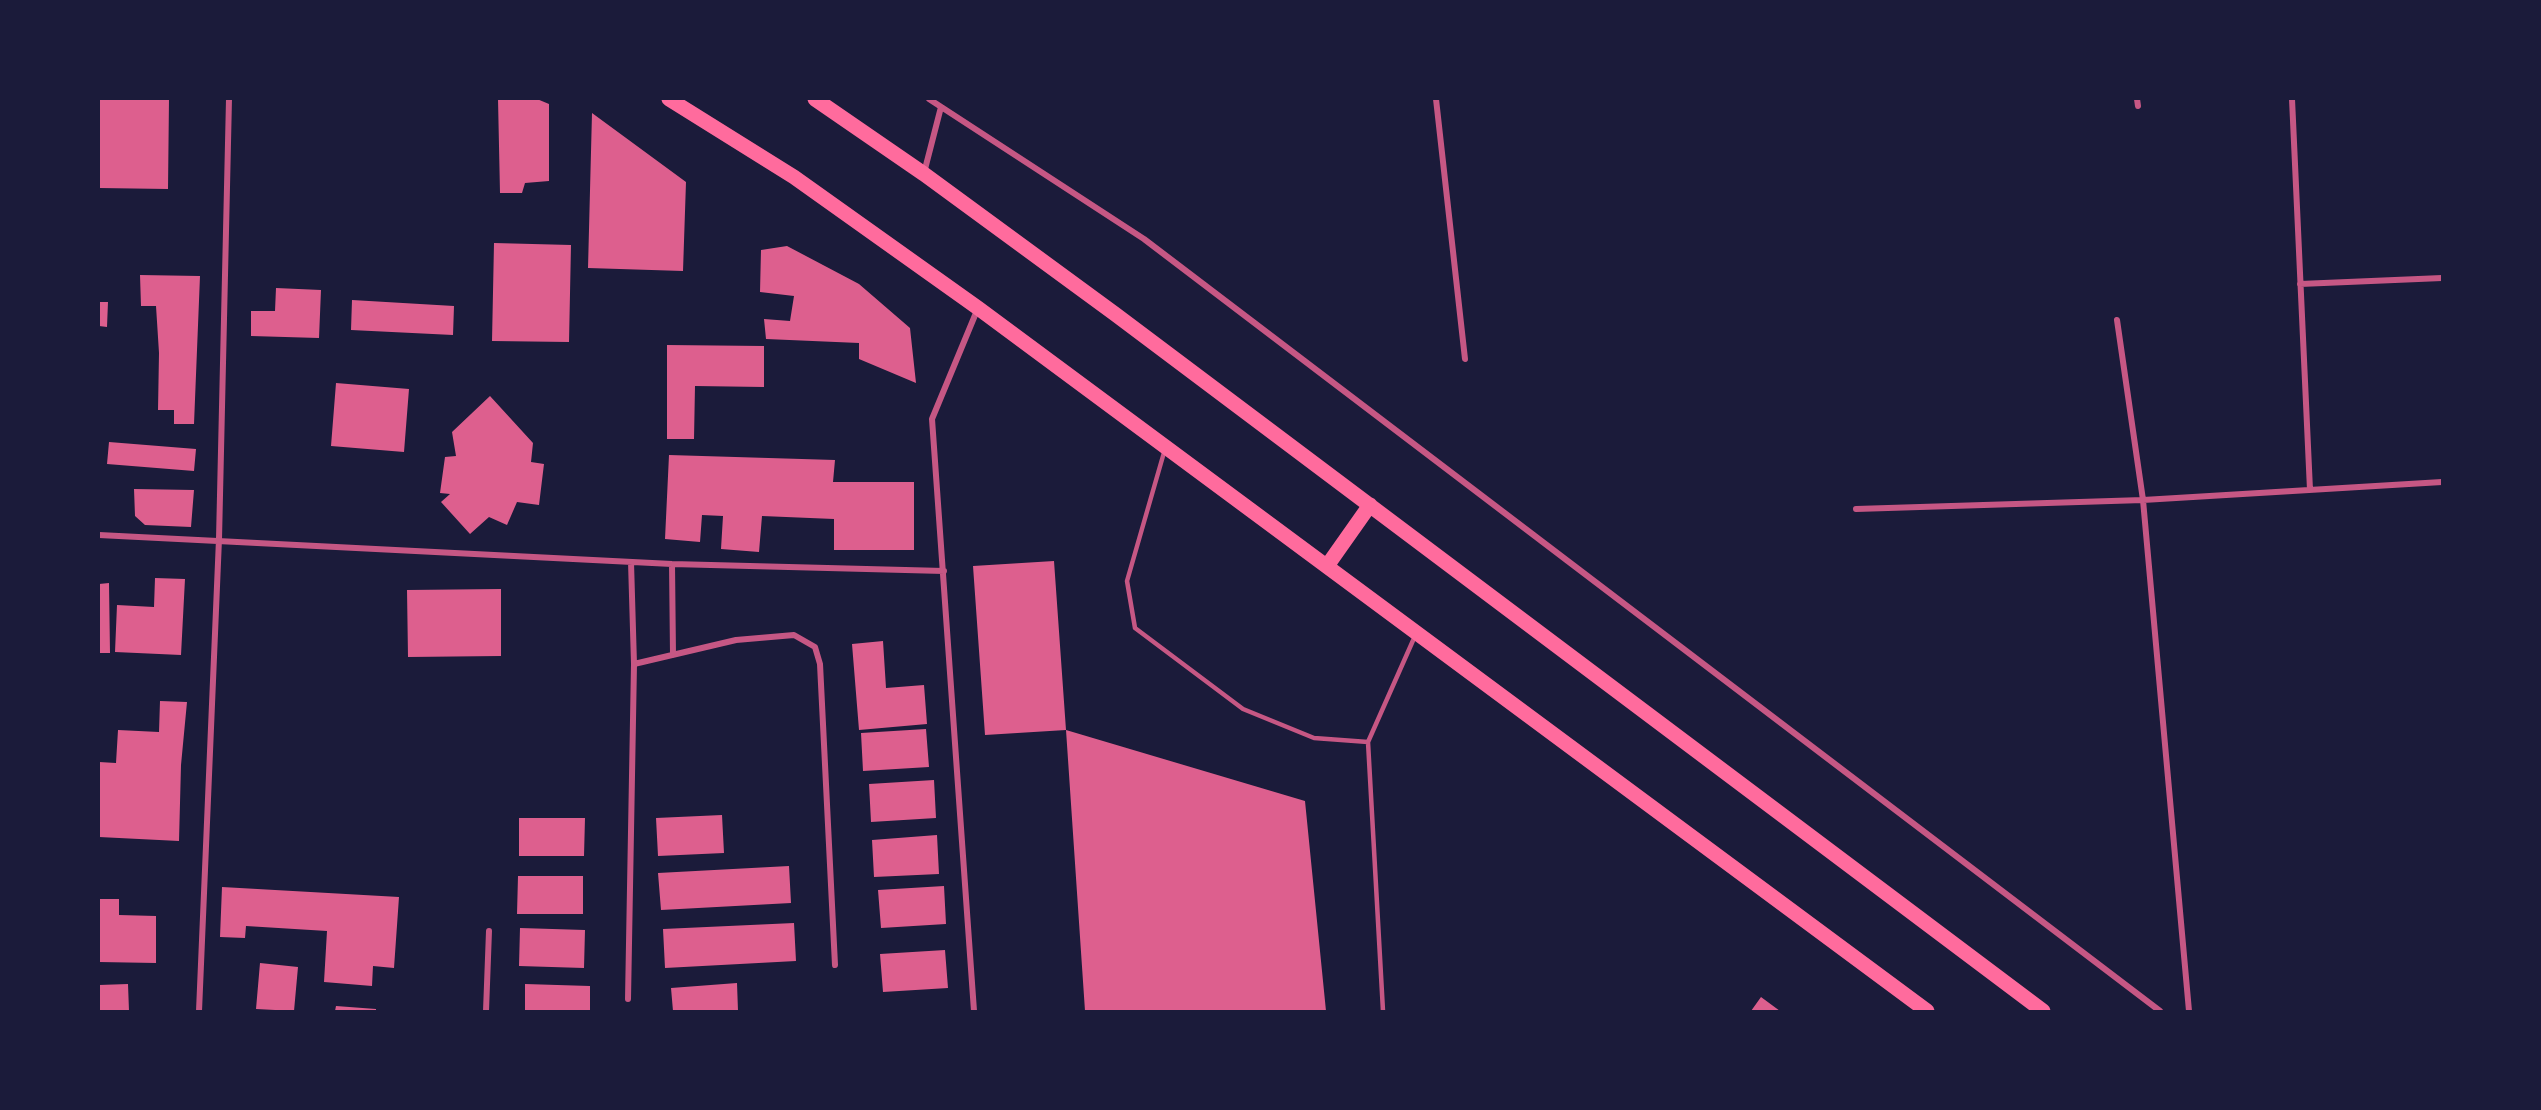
<!DOCTYPE html>
<html>
<head>
<meta charset="utf-8">
<style>
  body { margin:0 }
  #map { position:relative; width:2541px; height:1110px; overflow:hidden; background:#1b1b3a; font-family:"Archivo Narrow",sans-serif }
  canvas { display:block }
  .frame { position:absolute; inset:0; border:100px solid #1b1b3a; pointer-events:none }
</style>
</head>
<body>
<div id="map">
<canvas width="2541" height="1110"></canvas>
<div class="frame"></div>
</div>
<script>
const ctx = document.querySelector('canvas').getContext('2d');
ctx.lineJoin = 'round';
function paint(path, color) { ctx.fillStyle = color; ctx.fill(path, 'evenodd'); }
const shape = rows => new Path2D(rows.map(r => 'M' + r).join(''));
function strokePath(path, color, width, dash) { ctx.strokeStyle = color; ctx.lineWidth = width; ctx.lineCap = dash ? 'butt' : 'round'; ctx.setLineDash(dash || []); ctx.stroke(path); }
const building = shape([
  [99,99,169,99,168,189,99,188],
  [498,99,537,99,549,104,549,181,525,183,522,193,500,193],
  [592,113,686,182,683,271,588,268],
  [494,243,571,245,569,342,492,341],
  [787,246,859,284,910,328,916,383,859,359,859,343,766,339,764,319,790,321,794,296,760,292,761,250],
  [140,275,200,276,194,424,174,424,174,410,158,410,159,353,156,306,141,306],
  [276,288,321,290,319,338,251,336,251,311,275,311],
  [352,300,454,306,453,335,351,330],
  [99,302,108,302,107,327,99,326],
  [667,345,764,346,764,387,695,386,694,439,667,439],
  [336,383,409,389,404,452,331,446],
  [490,396,533,443,531,462,544,464,539,505,517,502,507,525,489,517,470,534,441,502,450,494,440,493,445,457,456,456,452,432],
  [109,442,196,449,194,471,107,464],
  [669,455,835,460,833,482,914,482,914,550,834,550,834,519,762,516,759,552,721,549,723,516,702,515,700,542,665,539],
  [134,489,194,490,191,527,145,525,135,516],
  [1054,561,1066,730,985,735,973,566],
  [155,578,185,579,181,655,115,652,117,605,154,607],
  [109,583,110,653,99,653,99,584],
  [501,589,501,656,408,657,407,590],
  [883,641,886,688,924,685,927,724,859,730,852,644],
  [160,701,187,702,181,765,179,841,99,837,99,762,116,763,118,730,159,732],
  [926,729,929,767,863,771,861,733],
  [1066,730,1305,801,1326,1011,1085,1011],
  [934,780,936,818,871,822,869,784],
  [722,815,724,853,658,856,656,818],
  [519,818,585,818,584,856,519,856],
  [937,835,939,874,874,877,872,840],
  [789,866,791,903,661,910,658,873],
  [518,876,583,876,583,914,517,914],
  [944,886,946,924,881,928,878,890],
  [222,887,399,897,394,968,373,966,372,986,324,982,327,931,246,926,245,938,220,937],
  [99,899,119,899,119,915,156,916,156,963,99,962],
  [794,923,796,961,665,968,663,929],
  [520,928,585,930,584,968,519,966],
  [945,950,948,988,883,992,880,954],
  [260,963,298,967,294,1011,256,1009],
  [737,983,738,1011,673,1011,671,988],
  [128,984,129,1011,99,1011,99,985],
  [525,984,590,986,590,1011,525,1011],
  [1761,997,1780,1011,1751,1011],
  [336,1006,376,1009,376,1011,335,1011]
]);
const service = shape([
  [1165,449,1127,581,1135,628,1243,709,1314,738,1368,742,1415,636],
  [1368,742,1383,1011]
]);
const minor = shape([
  [929,99,1144,239,2160,1011],
  [1436,99,1465,359],
  [2137,99,2138,106],
  [2292,99,2310,490],
  [924,173,941,107],
  [2300,284,2442,278],
  [2117,320,2143,500,2189,1011],
  [1856,509,2143,500,2442,482],
  [99,535,672,564,944,571],
  [631,562,634,664],
  [672,564,673,655],
  [628,999,634,664,736,640,794,635,815,647,820,664,835,965],
  [199,1011,219,539,229,99],
  [486,1011,489,931],
  [974,1011,932,419,978,308]
]);
const primary = shape([
  [669,99,794,177,978,308,1927,1011],
  [815,99,924,174,1115,314,2043,1011],
  [1327,566,1370,505]
]);
paint(building, '#dd5f8e');
strokePath(service, '#c65784', 4.5);
strokePath(minor, '#c65784', 6);
strokePath(primary, '#ff6b9d', 15);
</script>
</body>
</html>
